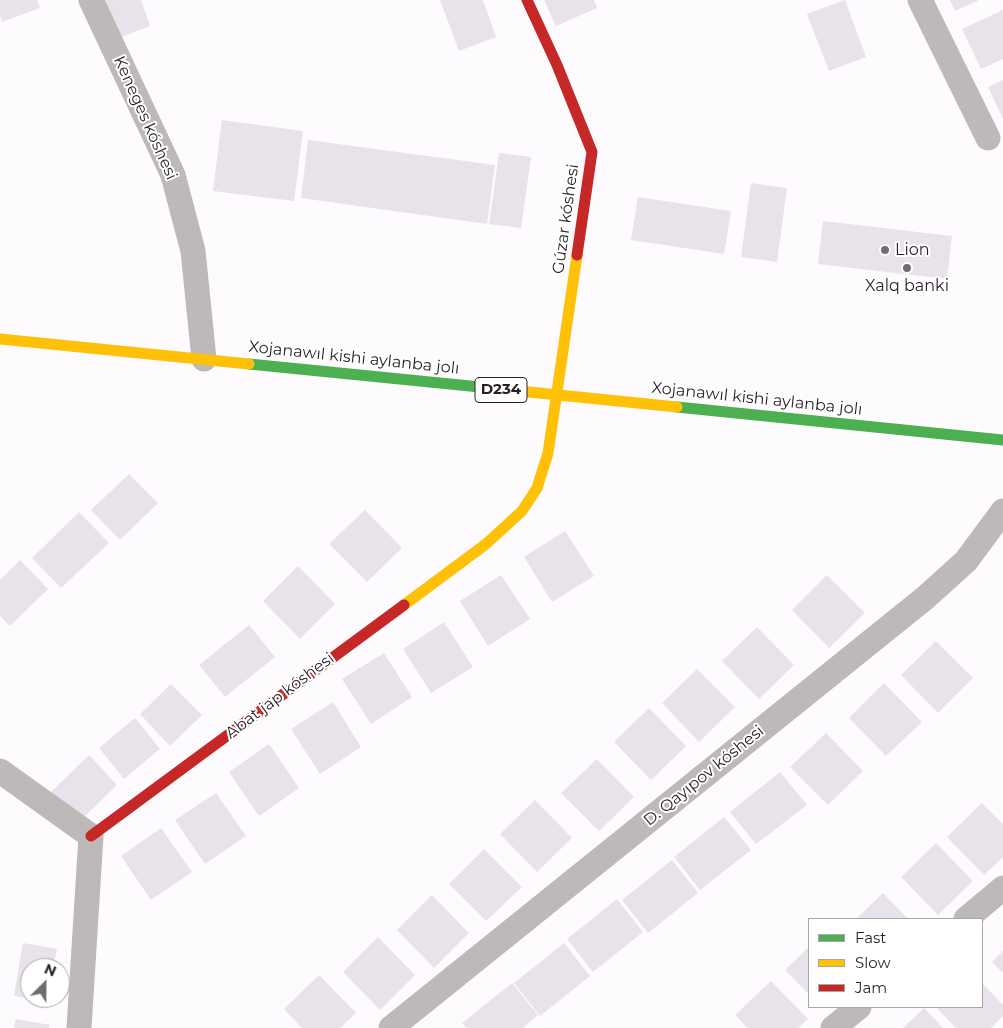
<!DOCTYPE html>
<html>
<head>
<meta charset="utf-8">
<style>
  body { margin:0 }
  #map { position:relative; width:1003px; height:1028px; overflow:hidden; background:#fdfbfe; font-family:Montserrat,sans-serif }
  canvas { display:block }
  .legend { position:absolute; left:808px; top:918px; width:175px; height:90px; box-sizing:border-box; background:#fff; border:1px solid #a9a5a9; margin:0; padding:6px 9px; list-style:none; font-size:15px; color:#271e28 }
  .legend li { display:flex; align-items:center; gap:10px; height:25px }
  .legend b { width:25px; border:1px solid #a9a5a9 }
  .north { position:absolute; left:20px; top:958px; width:50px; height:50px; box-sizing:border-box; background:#fff; border:1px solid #a9a5a9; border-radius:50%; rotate:23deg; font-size:14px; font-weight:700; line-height:20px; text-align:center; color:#271e28 }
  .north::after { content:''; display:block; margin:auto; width:18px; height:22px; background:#726b73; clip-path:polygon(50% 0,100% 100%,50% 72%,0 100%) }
</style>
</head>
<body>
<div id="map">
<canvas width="1003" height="1028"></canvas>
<ul class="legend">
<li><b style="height:6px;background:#4caf50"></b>Fast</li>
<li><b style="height:6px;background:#ffc107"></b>Slow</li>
<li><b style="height:6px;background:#c62828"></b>Jam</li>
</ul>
<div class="north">N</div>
</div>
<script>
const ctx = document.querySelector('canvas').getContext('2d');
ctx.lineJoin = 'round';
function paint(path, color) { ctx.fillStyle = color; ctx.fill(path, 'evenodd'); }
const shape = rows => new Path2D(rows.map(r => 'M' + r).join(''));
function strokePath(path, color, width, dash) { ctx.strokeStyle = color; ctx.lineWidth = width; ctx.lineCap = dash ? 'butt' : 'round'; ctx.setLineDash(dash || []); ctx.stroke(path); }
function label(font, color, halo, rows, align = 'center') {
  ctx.font = font + ' Montserrat,sans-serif'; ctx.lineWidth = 4; ctx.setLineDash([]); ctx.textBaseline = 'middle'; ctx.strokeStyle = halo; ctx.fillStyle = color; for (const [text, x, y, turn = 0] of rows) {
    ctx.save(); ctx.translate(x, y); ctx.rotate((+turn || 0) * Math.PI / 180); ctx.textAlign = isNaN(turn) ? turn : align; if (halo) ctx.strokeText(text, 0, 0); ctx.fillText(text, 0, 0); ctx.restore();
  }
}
const building = shape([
  [0,0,37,0,40,8,2,22,0,16],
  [98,0,141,0,150,26,113,40],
  [440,0,483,0,496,37,459,51],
  [544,0,594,0,597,8,556,26],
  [845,0,866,57,829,71,807,14],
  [950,0,979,0,955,11],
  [1003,10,1003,59,981,69,962,29],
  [1003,80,1003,119,988,87],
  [222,120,303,131,294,201,213,191],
  [308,140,495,165,487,224,301,198],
  [499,153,531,157,521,228,489,224],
  [751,183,787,188,777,262,741,257],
  [638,197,731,211,724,254,631,240],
  [823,221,952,236,947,279,818,264],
  [129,474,158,503,120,540,91,510],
  [365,510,402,548,367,582,329,544],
  [79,512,109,543,61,588,32,558],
  [565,531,594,576,552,602,524,557],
  [20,560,48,589,10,626,0,616,0,580],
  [298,566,335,604,300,639,263,601],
  [501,575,530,619,488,646,460,601],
  [827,575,865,613,829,648,792,610],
  [444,622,473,667,431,693,403,649],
  [249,625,275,657,225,697,199,665],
  [757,627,794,665,759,699,722,661],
  [936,641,973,678,938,713,901,675],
  [384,653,412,697,371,724,342,679],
  [697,669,735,707,699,742,662,703],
  [884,683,922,722,886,756,849,718],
  [171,684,202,715,170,746,140,714],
  [333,702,361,747,320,774,291,729],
  [649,708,686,746,651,780,614,742],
  [135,718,160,749,124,779,99,748],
  [826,733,863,771,828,805,790,767],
  [269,744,299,788,259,816,229,772],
  [89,755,117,785,80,821,51,792],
  [597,759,634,797,599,831,561,793],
  [780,772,807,805,756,844,730,812],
  [216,793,246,836,205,864,175,820],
  [535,800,572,838,537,872,500,834],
  [982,803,1003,824,1003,857,984,875,947,837],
  [724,817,751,850,700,890,674,857],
  [161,828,192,872,151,900,121,856],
  [936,843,973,881,938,915,901,877],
  [484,849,522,887,486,921,449,884],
  [672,860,698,893,648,933,622,900],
  [883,893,908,919,856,919],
  [432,895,469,933,434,968,397,930],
  [617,899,643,932,593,972,567,939],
  [378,937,415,975,380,1010,343,972],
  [23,943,57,949,53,968,30,968,30,998,48,998,47,1002,14,996],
  [564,943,590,976,540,1016,514,983],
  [809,947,809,994,785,970],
  [1003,951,1003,973,992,962],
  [319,975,356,1013,340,1028,302,1028,284,1009],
  [771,981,808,1019,798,1028,748,1028,735,1015],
  [512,983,538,1015,523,1028,466,1028,462,1023],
  [982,983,1003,1005,1003,1016,991,1028,956,1028,936,1007,982,1007],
  [924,1008,943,1028,903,1028],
  [16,1019,50,1025,49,1028,14,1028]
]);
const street = shape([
  [91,0,173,175,193,251,204,359],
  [920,0,988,138],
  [0,771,91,836,79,1028],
  [966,919,1003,888],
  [391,1028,925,598,966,561,1003,511],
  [833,1028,859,1007]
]);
const fast = shape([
  [249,364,480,387],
  [677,407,1003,440]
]);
const slow = shape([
  [0,339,249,364],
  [480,387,677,407],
  [404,605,486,544,522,511,537,488,548,453,577,255]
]);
const jam = shape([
  [527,0,557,65,592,152,577,255],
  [91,836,404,605]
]);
const markers = [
  [885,250,5,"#726b73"],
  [907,268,5,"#726b73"]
];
const shields = [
  [501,390,52]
];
const shieldNames = [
  ["D234",501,390]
];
const streetNames = [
  ["Keneges kóshesi",145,118,66],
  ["Gúzar kóshesi",566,219,-82],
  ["Xojanawıl kishi aylanba jolı",354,358,6],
  ["Xojanawıl kishi aylanba jolı",757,399,6],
  ["Abat jap kóshesi",280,696,-37],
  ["D. Qayıpov kóshesi",704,776,-39]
];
const poiNames = [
  ["Lion",895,250],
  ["Xalq banki",907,286,"center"]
];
paint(building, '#e8e2ea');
strokePath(street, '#bcb9b8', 25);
strokePath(fast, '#4caf50', 11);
strokePath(slow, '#ffc107', 11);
strokePath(jam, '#c62828', 11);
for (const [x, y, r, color] of markers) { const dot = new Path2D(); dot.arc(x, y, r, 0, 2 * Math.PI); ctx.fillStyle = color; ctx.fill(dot); strokePath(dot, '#fff', 2); }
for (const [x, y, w] of shields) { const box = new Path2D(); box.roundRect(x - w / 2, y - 12.5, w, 25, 4); ctx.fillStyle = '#fff'; ctx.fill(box); strokePath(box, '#271e28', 1); }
label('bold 15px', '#271e28', null, shieldNames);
label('16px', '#271e28', '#fff', streetNames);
label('16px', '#271e28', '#fff', poiNames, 'left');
</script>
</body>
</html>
